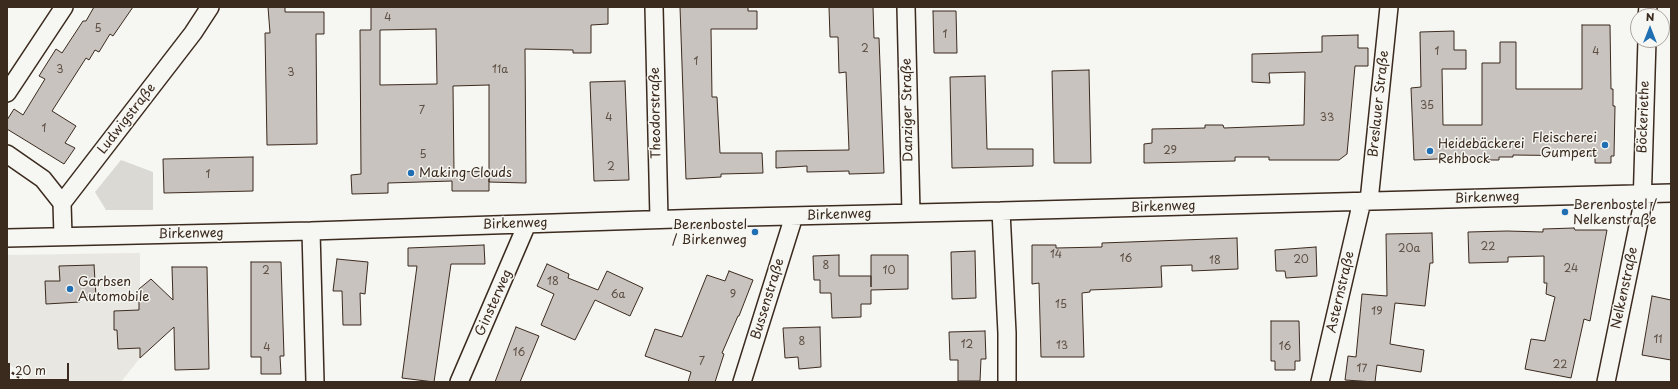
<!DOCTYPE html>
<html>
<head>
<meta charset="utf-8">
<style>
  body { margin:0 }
  #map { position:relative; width:1678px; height:389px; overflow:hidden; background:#f6f6f2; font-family:"Playpen Sans",sans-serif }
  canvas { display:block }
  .frame { position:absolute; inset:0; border:8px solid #3b2a1e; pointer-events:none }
  .north { position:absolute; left:1630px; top:8px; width:40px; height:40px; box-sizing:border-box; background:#f6f6f2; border:1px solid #aba49d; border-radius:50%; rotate:0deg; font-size:11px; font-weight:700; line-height:16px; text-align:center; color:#3b2a1e }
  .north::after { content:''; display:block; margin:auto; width:14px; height:18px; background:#1f6fb2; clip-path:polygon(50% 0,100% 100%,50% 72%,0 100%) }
  .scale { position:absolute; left:8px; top:363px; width:61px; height:18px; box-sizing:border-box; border:2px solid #3b2a1e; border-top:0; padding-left:5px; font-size:12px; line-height:14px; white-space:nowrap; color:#3b2a1e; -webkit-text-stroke:3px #f6f6f2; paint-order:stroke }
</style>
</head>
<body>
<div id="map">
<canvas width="1678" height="389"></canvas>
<div class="frame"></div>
<div class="north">N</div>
<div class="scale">20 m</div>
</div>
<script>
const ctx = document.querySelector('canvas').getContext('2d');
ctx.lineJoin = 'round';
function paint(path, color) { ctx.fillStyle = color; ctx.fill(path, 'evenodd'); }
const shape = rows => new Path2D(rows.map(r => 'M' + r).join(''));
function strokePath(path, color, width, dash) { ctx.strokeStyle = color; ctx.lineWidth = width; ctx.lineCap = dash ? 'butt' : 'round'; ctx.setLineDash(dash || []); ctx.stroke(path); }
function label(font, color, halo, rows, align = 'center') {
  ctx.font = font + ' "Playpen Sans",sans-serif'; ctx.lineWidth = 3; ctx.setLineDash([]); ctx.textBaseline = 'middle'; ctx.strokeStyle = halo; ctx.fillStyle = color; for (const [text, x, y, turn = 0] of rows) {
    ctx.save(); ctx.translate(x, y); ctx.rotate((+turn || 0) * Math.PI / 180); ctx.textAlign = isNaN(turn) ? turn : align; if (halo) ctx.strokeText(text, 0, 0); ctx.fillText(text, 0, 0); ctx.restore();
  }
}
const built = shape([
  [140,253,140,358,121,382,34,382,7,363,7,255]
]);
const green = shape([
  [121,160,153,172,153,210,106,210,95,192]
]);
const building = shape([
  [94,7,133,7,113,36,110,34,99,52,95,50,89,60,86,58,52,111,76,126,65,143,75,148,64,164,7,129,7,120,14,109,23,115,45,79,39,76,56,49,62,53,83,21,86,21,94,7],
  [268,7,285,7,285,12,324,12,324,34,316,34,317,144,267,145,265,33,270,33,268,7],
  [371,7,608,7,608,24,591,25,591,53,573,53,573,50,525,49,526,183,489,182,489,171,489,191,452,191,452,181,388,183,388,193,352,194,351,175,361,174,360,30,371,30,371,7],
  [436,29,437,84,380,85,380,30,436,29],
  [489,85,489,171,454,172,453,86,489,85],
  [680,7,748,7,748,11,757,11,757,29,711,29,712,97,717,97,720,153,762,153,763,173,721,174,721,177,686,179,680,7],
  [829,7,873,7,874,38,879,38,884,173,849,174,849,171,807,172,807,166,776,168,776,151,849,150,846,72,839,73,838,37,830,37,829,7],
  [933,11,956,11,957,53,934,53,933,11],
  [1582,25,1610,25,1611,89,1613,89,1613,106,1615,106,1614,156,1611,156,1611,163,1595,163,1595,156,1513,155,1513,157,1499,157,1499,160,1481,160,1481,157,1414,160,1411,88,1421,87,1420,32,1454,31,1454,50,1466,50,1466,69,1442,69,1443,125,1482,125,1482,63,1500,63,1500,42,1516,42,1516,89,1582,89,1582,25],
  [1358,35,1358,48,1368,48,1368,66,1355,66,1347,154,1339,160,1269,160,1269,157,1235,157,1235,161,1144,163,1144,144,1152,143,1152,129,1205,128,1205,125,1223,125,1224,128,1304,125,1305,72,1269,73,1270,83,1252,82,1252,54,1322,52,1322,36,1358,35],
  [1089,70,1091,163,1054,163,1052,71,1089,70],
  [985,76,987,149,1033,149,1033,166,952,168,950,77,985,76],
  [625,81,629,180,594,181,590,82,625,81],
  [253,157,253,191,164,193,163,159,253,157],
  [1574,228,1575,230,1607,230,1590,321,1584,319,1571,378,1525,369,1531,339,1545,341,1555,297,1546,294,1547,283,1544,283,1544,256,1508,257,1508,262,1469,263,1468,232,1507,231,1543,232,1543,229,1574,228],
  [1432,233,1433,263,1430,263,1425,306,1395,303,1390,344,1424,350,1421,372,1377,365,1375,382,1345,380,1348,356,1356,357,1362,294,1387,296,1386,234,1432,233],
  [1237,238,1238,269,1192,271,1192,265,1161,266,1162,287,1090,290,1090,292,1082,293,1084,357,1041,357,1039,283,1032,284,1032,245,1056,245,1056,248,1102,247,1102,243,1237,238],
  [484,245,485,264,451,264,434,382,402,378,417,266,408,266,408,248,484,245],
  [1316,247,1317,276,1286,278,1285,271,1276,271,1275,250,1316,247],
  [975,251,976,298,952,299,951,252,975,251],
  [839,255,839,276,871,276,871,287,871,255,908,255,908,289,871,290,871,304,861,304,861,317,832,318,831,293,820,293,820,280,814,280,813,256,839,255],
  [337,259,368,262,365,294,360,293,361,325,343,325,342,291,333,291,337,259],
  [251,262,281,262,284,356,280,356,281,374,261,374,261,357,251,357,251,262],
  [547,264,569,274,568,278,598,290,607,271,643,288,630,316,595,300,575,340,541,325,554,294,537,286,547,264],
  [94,265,96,296,80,297,80,302,46,304,45,281,60,281,59,266,94,265],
  [172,267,207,267,209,369,175,370,174,327,140,358,140,348,118,349,117,330,114,330,114,311,139,310,139,289,151,279,173,300,172,267],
  [729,271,753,280,739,316,738,316,722,353,724,354,715,382,688,382,691,372,645,356,655,329,682,337,707,275,725,281,729,271],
  [1652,296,1671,300,1671,360,1642,355,1652,296],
  [1271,321,1299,321,1300,361,1295,361,1295,370,1275,370,1275,361,1271,361,1271,321],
  [516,327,539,336,520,382,495,382,516,327],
  [820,327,821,367,799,369,798,357,785,358,783,328,820,327],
  [985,331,986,359,981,359,980,381,958,381,958,360,950,360,949,332,985,331]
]);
const path = shape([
  [7,369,25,382]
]);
const street = shape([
  [654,7,659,219],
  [906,7,911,213],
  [1647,16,1648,7],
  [7,93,64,7],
  [7,154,43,179,62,203],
  [1369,201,1389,7],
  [1001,211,1007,333,1007,382],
  [311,231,315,382],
  [63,236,62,203,193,33,210,7],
  [7,238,311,231,705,218,1001,211,1671,193],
  [459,382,527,224],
  [742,382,794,216],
  [1320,382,1362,201],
  [1606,382,1642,207,1647,40]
]);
const markers = [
  [1605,145,4,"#1f6fb2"],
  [1430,151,4,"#1f6fb2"],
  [411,173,4,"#1f6fb2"],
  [1565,212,4,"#1f6fb2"],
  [755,232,4,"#1f6fb2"],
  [70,289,4,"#1f6fb2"]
];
const numberNames = [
  ["4",388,18],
  ["5",98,29],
  ["1",945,35],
  ["2",865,49],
  ["1",1437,52],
  ["4",1596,52],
  ["1",696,62],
  ["3",60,70],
  ["11a",500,70],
  ["3",291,73],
  ["35",1427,106],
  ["7",422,111],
  ["4",609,118],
  ["33",1327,118],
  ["1",44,129],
  ["29",1170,151],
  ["5",423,155],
  ["2",611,167],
  ["1",208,175],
  ["22",1488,247],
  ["20a",1409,249],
  ["14",1056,255],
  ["16",1126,259],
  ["20",1301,260],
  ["18",1215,261],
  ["8",826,266],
  ["24",1571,269],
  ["2",266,271],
  ["10",889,271],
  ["18",553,282],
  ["6a",618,295],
  ["9",733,295],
  ["15",1061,305],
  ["19",1377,312],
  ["11",1658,340],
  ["8",802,342],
  ["12",967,345],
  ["13",1062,346],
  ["16",1285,347],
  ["4",267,348],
  ["16",519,353],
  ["7",702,362],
  ["22",1560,365],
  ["17",1362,369]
];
const streetNames = [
  ["Breslauer Straße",1379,104,-84],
  ["Danziger Straße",908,110,-91],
  ["Theodorstraße",656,113,-91],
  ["Böckeriethe",1644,117,-88],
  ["Ludwigstraße",127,119,-52],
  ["Birkenweg",1487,198,-2],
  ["Birkenweg",1163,207,-2],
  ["Birkenweg",839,215,-2],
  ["Birkenweg",515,224,-2],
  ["Birkenweg",191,234,-1],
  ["Nelkenstraße",1625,288,-78],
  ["Asternstraße",1341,292,-77],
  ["Bussenstraße",768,299,-73],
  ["Ginsterweg",494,303,-66]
];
const poiNames = [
  ["Fleischerei",1597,138,"right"],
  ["Gumpert",1597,153,"right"],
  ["Heidebäckerei",1438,144],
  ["Rehbock",1438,159],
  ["Making Clouds",419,173],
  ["Berenbostel /",1573,205],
  ["Nelkenstraße",1573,220],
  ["Berenbostel",747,225,"right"],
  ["/ Birkenweg",747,240,"right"],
  ["Garbsen",78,282],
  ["Automobile",78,297]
];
paint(built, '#e8e7e2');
paint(green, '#dad9d3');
paint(building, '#c8c3be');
strokePath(building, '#3b2a1e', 1);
strokePath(street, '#3b2a1e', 20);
strokePath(path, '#3b2a1e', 2.5, [3, 3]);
strokePath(street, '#f6f6f2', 17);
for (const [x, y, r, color] of markers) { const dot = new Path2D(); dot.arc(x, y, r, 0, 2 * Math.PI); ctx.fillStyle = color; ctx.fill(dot); strokePath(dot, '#f6f6f2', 1.5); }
label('11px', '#5e5046', null, numberNames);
label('13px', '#3b2a1e', '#f6f6f2', streetNames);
label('13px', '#3b2a1e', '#f6f6f2', poiNames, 'left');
</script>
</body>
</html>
